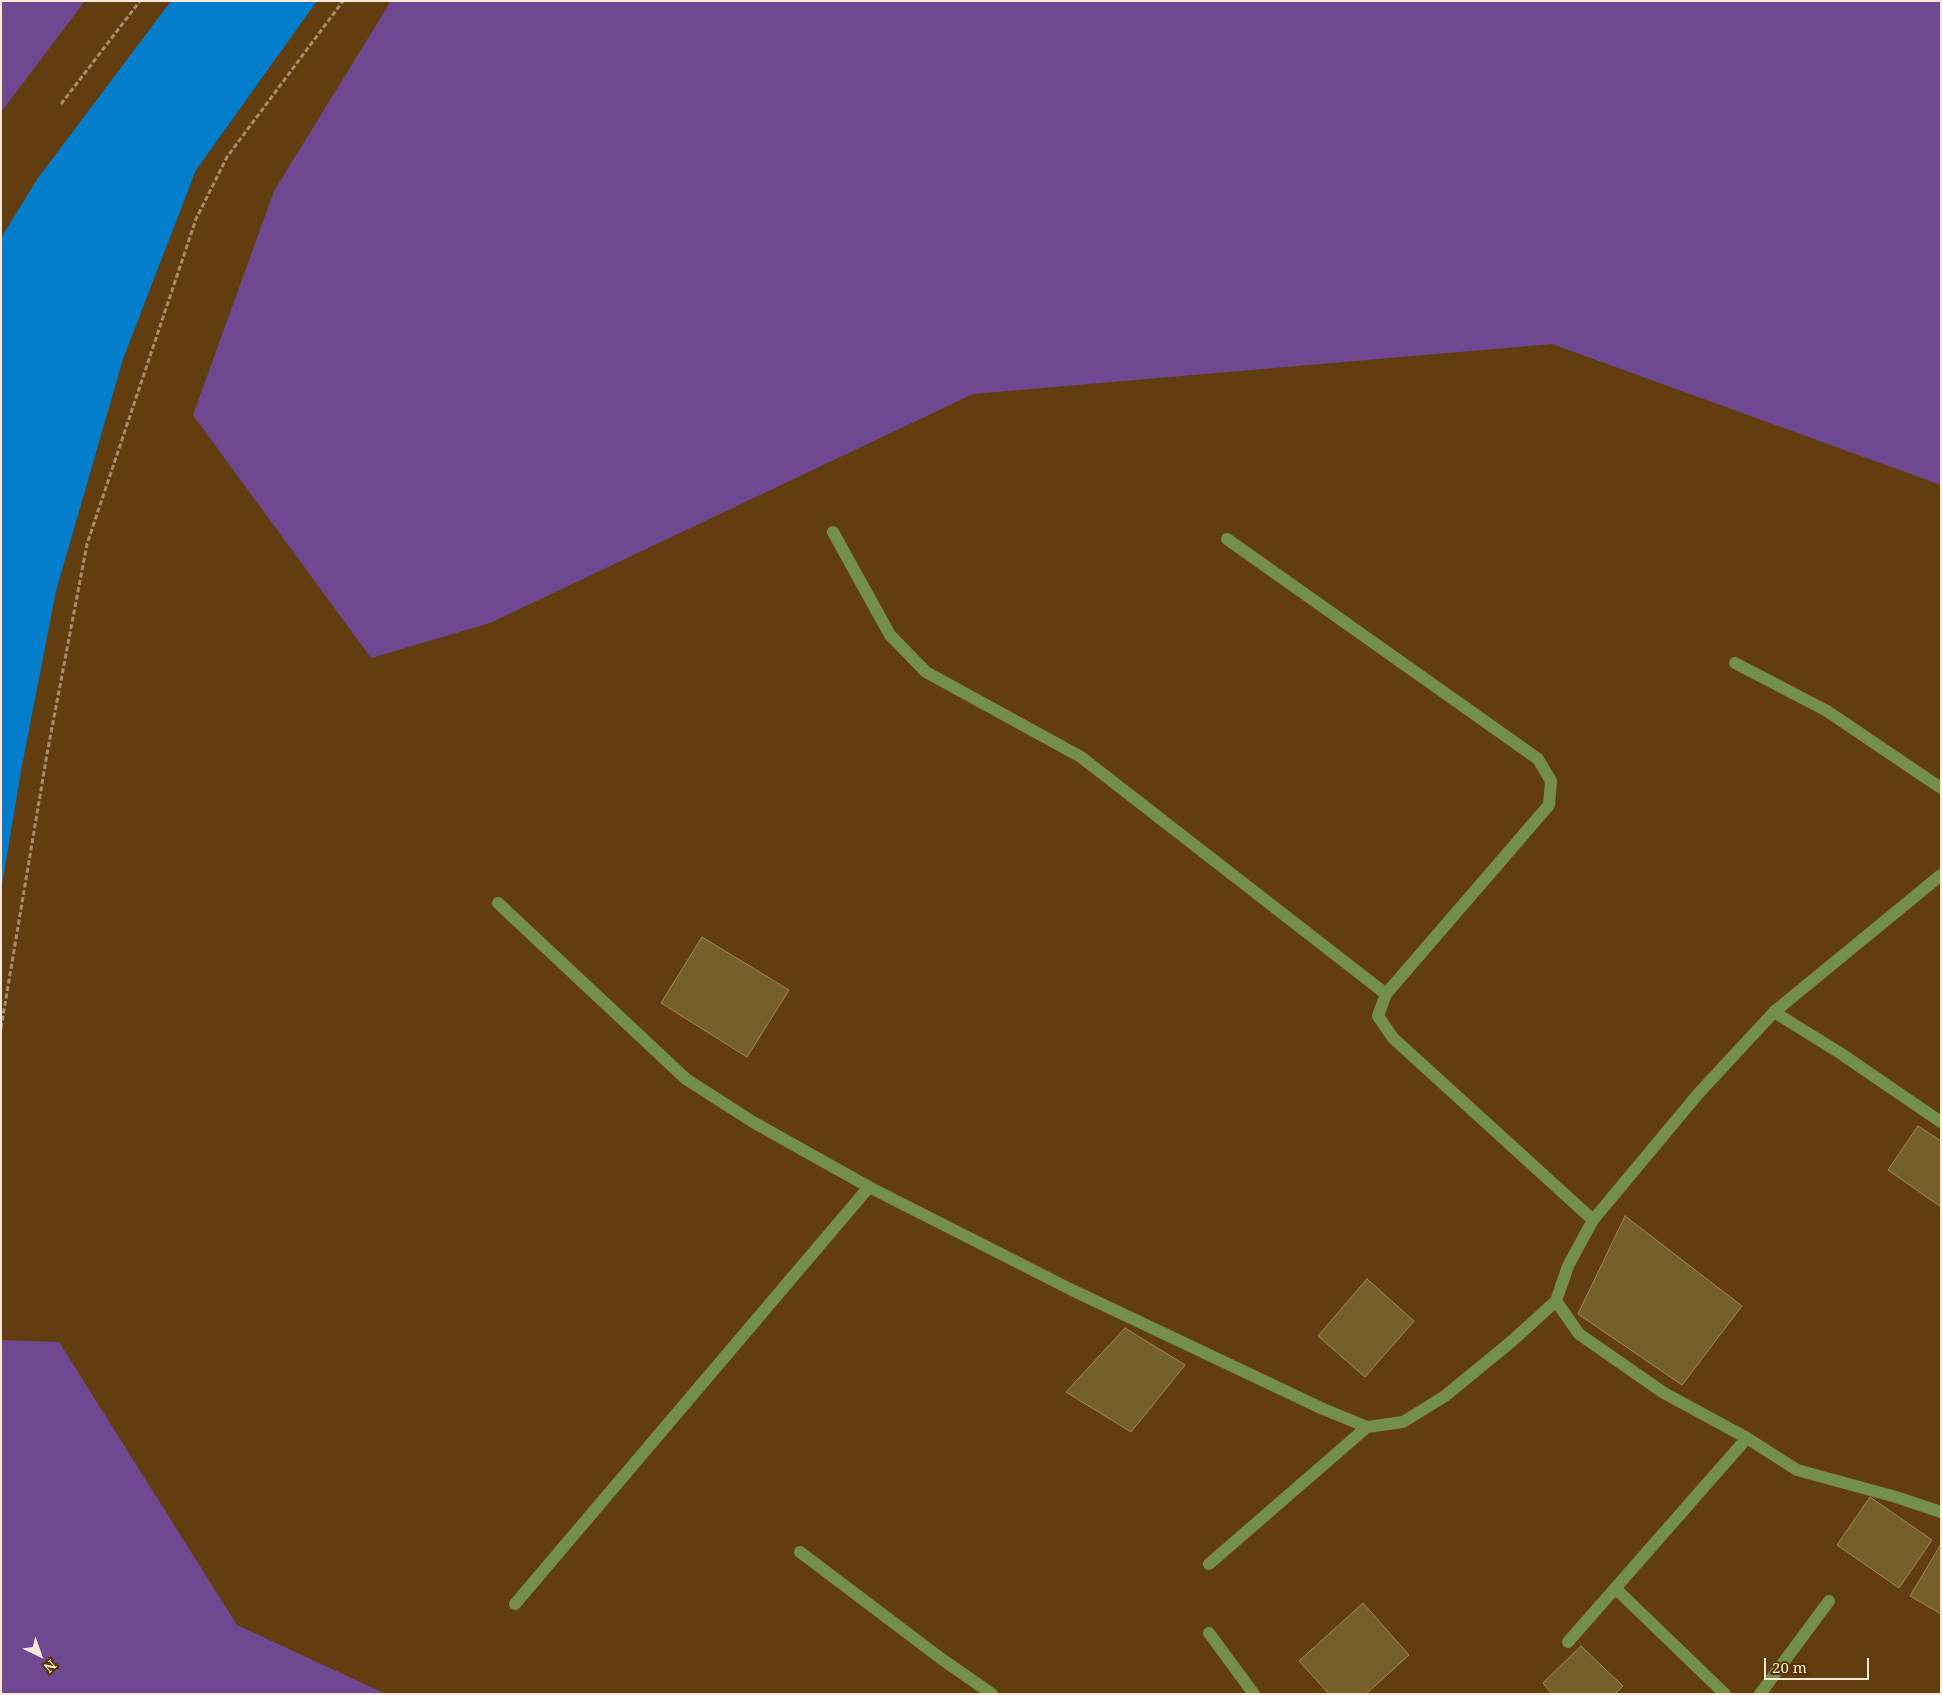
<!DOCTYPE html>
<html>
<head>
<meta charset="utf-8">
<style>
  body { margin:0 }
  #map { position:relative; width:1942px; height:1695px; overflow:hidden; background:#623d10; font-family:"Noto Serif",serif }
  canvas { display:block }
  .frame { position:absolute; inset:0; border:2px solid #fcead8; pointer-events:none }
  .north { position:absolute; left:15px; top:1630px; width:50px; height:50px; -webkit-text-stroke:4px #563302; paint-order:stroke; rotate:138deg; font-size:14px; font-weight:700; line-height:20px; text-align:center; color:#fcead8 }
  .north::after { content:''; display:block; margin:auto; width:18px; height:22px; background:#fcead8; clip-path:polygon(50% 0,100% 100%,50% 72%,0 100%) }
  .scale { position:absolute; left:1764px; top:1658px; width:105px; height:22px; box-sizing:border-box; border:2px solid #fcead8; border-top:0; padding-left:6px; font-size:15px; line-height:18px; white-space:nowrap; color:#fcead8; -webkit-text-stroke:4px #563302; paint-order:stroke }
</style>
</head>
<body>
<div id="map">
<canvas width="1942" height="1695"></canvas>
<div class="frame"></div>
<div class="north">N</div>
<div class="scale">20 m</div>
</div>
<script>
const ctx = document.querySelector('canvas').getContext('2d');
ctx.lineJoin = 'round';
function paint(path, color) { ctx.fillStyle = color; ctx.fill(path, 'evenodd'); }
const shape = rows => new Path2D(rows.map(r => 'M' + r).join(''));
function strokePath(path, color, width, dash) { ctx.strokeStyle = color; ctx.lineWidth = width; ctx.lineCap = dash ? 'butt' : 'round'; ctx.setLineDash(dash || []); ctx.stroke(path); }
const green = shape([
  [1,1,85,1,1,112],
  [391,1,1941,1,1941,485,1552,344,973,394,490,623,371,658,193,415,274,191],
  [2,1340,59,1342,237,1625,386,1694,1,1694]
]);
const water = shape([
  [171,1,317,1,196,170,123,359,56,591,21,771,1,891,1,238,38,178]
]);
const building = shape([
  [702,937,789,990,747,1057,661,1003,702,937],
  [1918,1126,1941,1141,1941,1207,1888,1170,1918,1126],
  [1625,1216,1742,1306,1682,1385,1578,1314,1625,1216],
  [1367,1279,1414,1321,1365,1377,1318,1336,1367,1279],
  [1125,1328,1185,1365,1131,1432,1066,1392,1125,1328],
  [1870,1497,1932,1540,1899,1588,1837,1545,1870,1497],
  [1941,1544,1941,1614,1910,1596,1941,1544],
  [1363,1603,1409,1655,1366,1694,1329,1694,1299,1661,1363,1603],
  [1581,1646,1623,1686,1615,1694,1552,1694,1543,1683,1581,1646]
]);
const path = shape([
  [61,104,140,1],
  [1,1028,47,754,87,544,196,219,227,157,343,1]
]);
const minor = shape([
  [833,532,890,635,926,672,1081,757,1386,994],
  [1227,539,1538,759,1551,781,1549,805,1386,994,1378,1016,1393,1038,1593,1220],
  [1735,663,1827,711,1941,788],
  [1941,875,1774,1012,1698,1094,1593,1220,1568,1266,1556,1301,1579,1334,1664,1393,1747,1438,1797,1470,1896,1497,1941,1512],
  [498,903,686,1079,753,1122,869,1187,1072,1290,1321,1408,1367,1427,1403,1422,1445,1396,1512,1341,1556,1301],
  [1774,1012,1840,1053,1941,1122],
  [800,1552,943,1660,992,1694],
  [1209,1564,1367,1427],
  [1615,1588,1725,1694],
  [515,1604,869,1187],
  [1209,1633,1254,1694],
  [1568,1642,1747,1438],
  [1760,1694,1829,1601]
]);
paint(green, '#704892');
paint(water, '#027ecd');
paint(building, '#76602a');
strokePath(building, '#a08a54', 1);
strokePath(path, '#a98d6c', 3, [5, 2.5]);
strokePath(minor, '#748e4d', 12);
</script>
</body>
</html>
